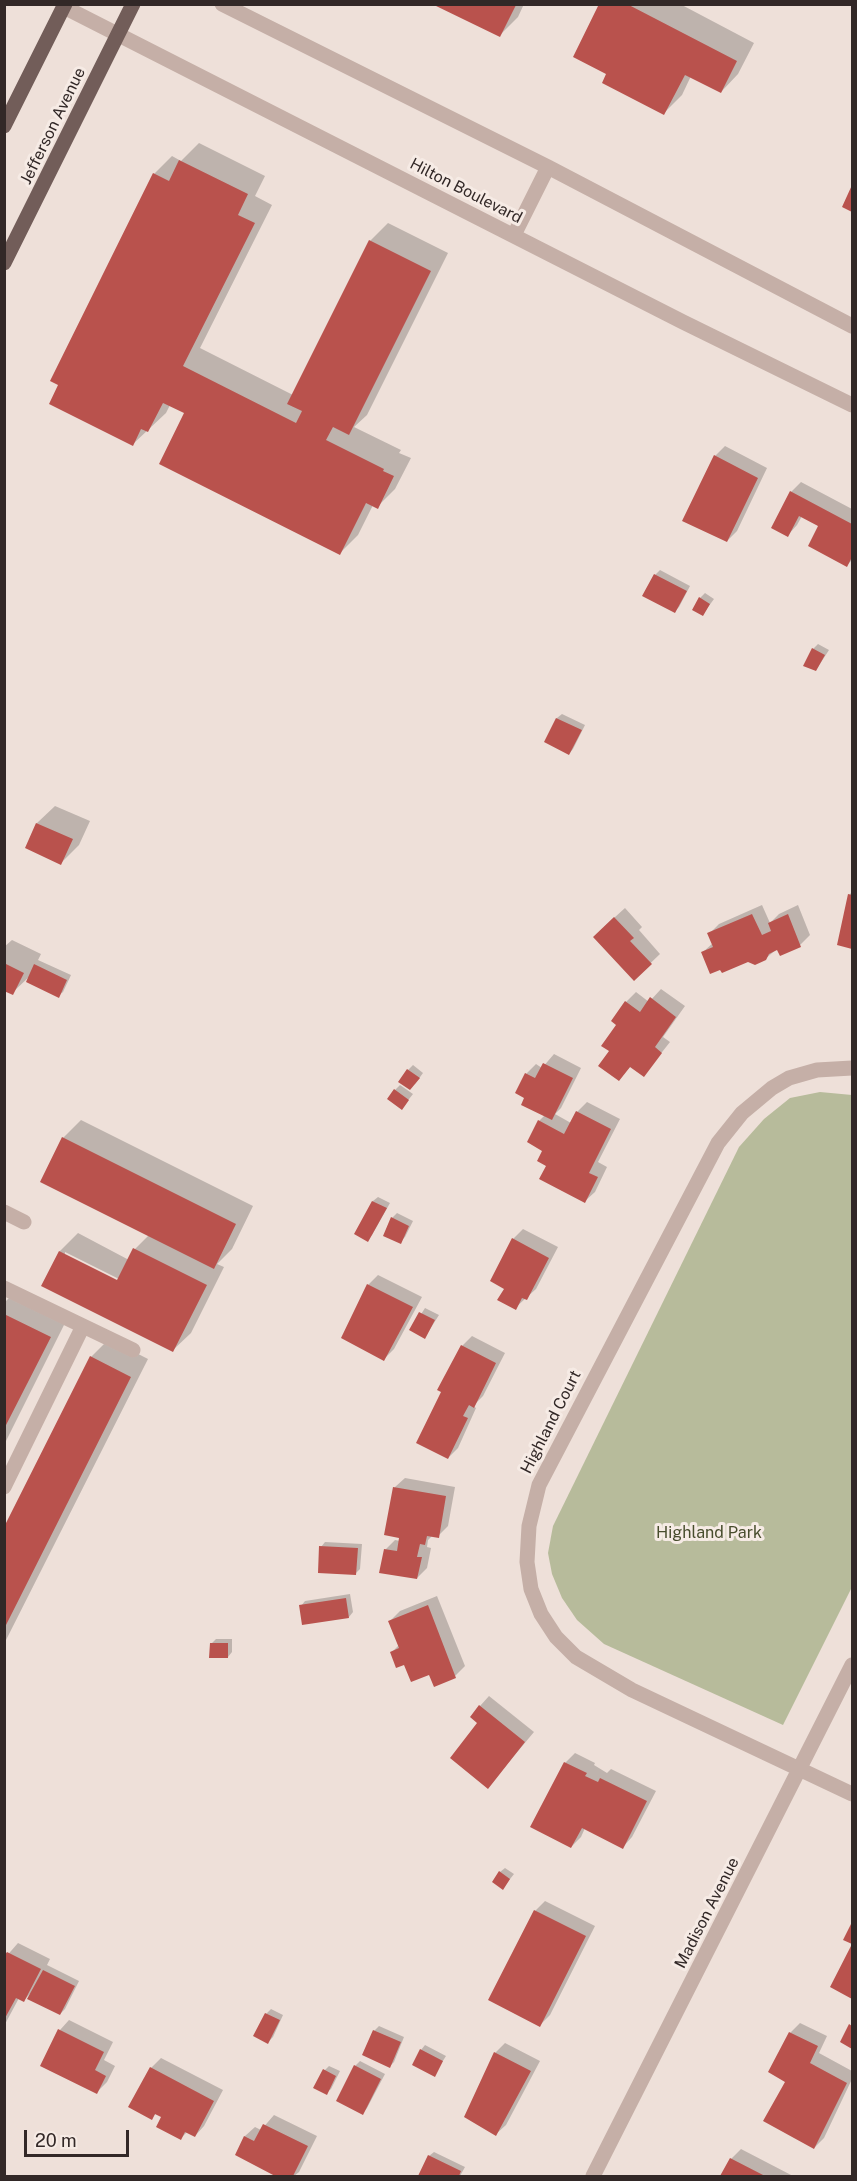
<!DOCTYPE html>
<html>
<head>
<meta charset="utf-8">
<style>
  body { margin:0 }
  #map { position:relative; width:857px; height:2181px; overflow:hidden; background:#eee0d9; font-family:"Public Sans",sans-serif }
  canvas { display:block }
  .frame { position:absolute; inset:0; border:6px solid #322827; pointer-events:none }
  .scale { position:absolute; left:24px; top:2130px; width:105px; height:27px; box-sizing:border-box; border:3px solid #322827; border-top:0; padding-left:8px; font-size:18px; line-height:21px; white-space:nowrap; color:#322827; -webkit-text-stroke:4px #f6ebe5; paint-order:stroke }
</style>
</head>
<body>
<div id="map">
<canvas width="857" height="2181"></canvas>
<div class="frame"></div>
<div class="scale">20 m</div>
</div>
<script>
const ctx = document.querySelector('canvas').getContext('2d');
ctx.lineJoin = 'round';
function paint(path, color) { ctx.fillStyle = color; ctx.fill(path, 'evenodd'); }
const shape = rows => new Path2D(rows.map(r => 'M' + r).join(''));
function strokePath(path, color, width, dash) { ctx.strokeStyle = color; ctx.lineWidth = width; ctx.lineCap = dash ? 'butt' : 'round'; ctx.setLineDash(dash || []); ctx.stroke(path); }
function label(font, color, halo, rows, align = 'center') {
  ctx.font = font + ' "Public Sans",sans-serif'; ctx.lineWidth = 6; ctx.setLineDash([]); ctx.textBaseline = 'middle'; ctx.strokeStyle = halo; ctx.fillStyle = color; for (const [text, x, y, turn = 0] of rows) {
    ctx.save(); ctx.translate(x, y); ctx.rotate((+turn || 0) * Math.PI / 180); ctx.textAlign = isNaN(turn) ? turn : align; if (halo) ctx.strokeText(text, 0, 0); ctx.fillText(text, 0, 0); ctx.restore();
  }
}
const green = shape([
  [820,1092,852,1095,852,1587,783,1725,604,1644,577,1620,562,1598,552,1574,548,1553,553,1526,739,1147,764,1119,790,1098]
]);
const shadow = shape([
  [438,4,524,4,518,17,500,35],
  [601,4,680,4,754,43,738,74,721,92,691,76,682,95,664,113,609,73],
  [199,143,265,176,255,196,272,205,200,348,293,395,370,241,388,223,448,253,367,415,354,427,401,450,399,453,411,458,395,489,377,507,373,505,358,535,340,553,186,413,170,405,166,413,133,444,154,174,172,156,181,161],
  [725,446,767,468,737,531,727,541,715,456],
  [801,482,852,509,852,560,847,565,820,525,802,516,797,525,788,535,791,492],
  [660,570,690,586,679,607,675,611,655,575],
  [705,593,714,599,703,614,700,598],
  [818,644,829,650,816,670,813,649],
  [562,714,585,725,573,749,569,754,546,742,557,718],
  [55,806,90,821,79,845,61,863,27,848,37,823],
  [852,892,852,947,839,944,849,895],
  [762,905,770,923,779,914,798,905,810,935,800,945,780,954,778,948,765,959,703,952,713,943,709,934,719,924],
  [625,908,642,927,639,930,660,954,634,979,604,927],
  [12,940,41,954,38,960,71,975,63,992,58,996,30,976,12,993,4,989,4,947],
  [661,989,685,1006,663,1037,670,1042,644,1075,631,1066,619,1079,611,1051,626,1002,636,992,649,1002],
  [554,1054,581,1068,561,1108,555,1114,571,1123,577,1112,587,1102,620,1119,598,1162,607,1167,595,1192,585,1201,548,1165,544,1150,529,1142,539,1121,545,1115,526,1097,526,1074,536,1064,542,1068],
  [413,1065,423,1073,415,1084,408,1070],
  [400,1085,413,1094,402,1108,395,1090],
  [81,1120,253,1206,232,1249,217,1264,224,1267,191,1333,173,1350,43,1285,60,1251,78,1233,129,1260,135,1249,149,1235,63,1138],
  [65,1252,125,1282,123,1285,65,1255],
  [378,1197,390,1203,372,1235,368,1240,356,1234,373,1201],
  [397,1213,413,1221,405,1237,400,1242,392,1218],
  [523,1229,558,1247,536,1289,515,1308,506,1288,513,1239],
  [378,1275,422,1297,394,1349,384,1359,368,1285],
  [15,1292,67,1319,4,1445,4,1303],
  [425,1308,439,1315,425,1337,411,1330],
  [472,1336,505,1353,483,1396,473,1406,476,1408,458,1448,448,1458,443,1391,462,1346],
  [109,1339,148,1359,4,1644,4,1530,91,1357],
  [405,1478,455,1487,448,1526,438,1536,433,1535,428,1540,427,1547,431,1548,427,1568,417,1578,385,1550,395,1540,400,1541,395,1487],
  [325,1542,362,1544,360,1569,356,1573,321,1547],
  [350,1594,353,1612,349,1617,301,1606,305,1601],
  [437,1596,465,1666,455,1676,430,1673,405,1663,392,1652,399,1645,390,1621,400,1611],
  [216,1639,232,1639,232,1652,228,1657,211,1644],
  [489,1696,534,1732,488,1787,480,1723,480,1706],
  [575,1753,595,1763,594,1765,607,1773,611,1769,656,1791,632,1837,623,1847,585,1828,581,1837,571,1847,565,1763],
  [505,1868,514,1874,503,1888,500,1872],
  [545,1901,595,1926,550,2015,540,2025,535,1911],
  [18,1943,50,1959,47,1965,79,1981,65,2009,60,2014,32,1992,24,2000,19,1998,4,2026,4,1959],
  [852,1946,852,1997,832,1987],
  [271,2009,283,2015,273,2037,268,2042,266,2014],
  [69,2020,113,2042,104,2060,115,2066,107,2082,97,2092,60,2030],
  [800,2023,827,2036,819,2053,852,2071,852,2079,824,2138,814,2148,787,2081,770,2072,790,2033],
  [379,2026,404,2037,394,2062,389,2067,374,2031],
  [505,2043,540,2061,506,2125,496,2134,495,2053],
  [425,2045,446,2056,434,2075,421,2050],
  [161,2058,223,2090,204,2126,195,2136,187,2132,181,2138,163,2116,157,2113,151,2118,151,2068],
  [360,2061,385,2074,367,2108,363,2113,355,2066],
  [329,2066,340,2071,331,2089,326,2093,325,2070],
  [274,2115,317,2136,299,2172,294,2176,279,2176,237,2154,245,2136,255,2127,261,2130],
  [741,2149,793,2176,722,2176,731,2159],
  [434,2152,465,2167,460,2176,420,2176,429,2156]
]);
const building = shape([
  [599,4,627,4,737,61,721,93,685,75,664,115,602,83,606,74,573,57],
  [434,5,516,5,500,37],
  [179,160,248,194,238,215,255,223,183,366,296,423,302,411,287,404,369,240,431,271,349,435,333,427,326,440,384,469,383,471,394,476,378,509,366,503,340,555,159,464,184,413,163,403,148,432,141,429,133,446,49,404,58,385,50,381,153,173,169,181],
  [852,185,852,212,842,207],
  [714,455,758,478,727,542,682,521],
  [790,491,852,524,852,557,847,567,808,546,818,526,799,516,788,537,771,528],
  [654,574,687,591,675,613,642,596],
  [699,597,710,604,703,616,692,610],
  [812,648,825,655,816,671,803,666],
  [556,718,582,730,569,755,544,742],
  [36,823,73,839,61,865,25,848],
  [848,894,852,895,852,949,837,945],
  [752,914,762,935,771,931,768,923,788,914,801,947,780,956,777,950,769,954,766,960,755,965,748,962,722,973,720,970,710,974,701,952,713,947,707,933],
  [614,917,634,938,630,941,652,964,634,981,593,937],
  [4,963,24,973,13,995,4,991],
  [34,964,67,980,59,998,26,982],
  [650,997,676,1017,655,1047,662,1053,644,1077,630,1067,619,1081,598,1066,609,1051,601,1046,616,1025,611,1021,625,1001,640,1012],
  [543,1063,573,1078,552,1120,521,1105,524,1098,515,1093,525,1073,535,1078],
  [407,1069,420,1078,410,1090,398,1082],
  [394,1089,409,1100,402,1110,387,1099],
  [576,1111,611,1129,589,1173,598,1177,585,1203,539,1179,546,1166,537,1161,542,1151,527,1142,538,1120,564,1134],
  [62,1137,236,1224,214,1269,40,1182],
  [372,1201,387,1208,368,1242,354,1234],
  [391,1217,409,1226,401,1244,383,1236],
  [512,1238,549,1258,527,1300,522,1298,516,1310,497,1300,504,1289,490,1281],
  [133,1248,207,1285,173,1352,41,1286,59,1251,117,1280],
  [367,1284,413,1307,384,1361,341,1338],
  [419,1312,435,1320,425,1339,409,1330],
  [4,1314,51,1337,4,1429],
  [461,1345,496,1363,474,1408,469,1405,463,1416,468,1418,448,1459,416,1443,441,1392,437,1390],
  [90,1356,131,1377,4,1629,4,1527],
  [393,1487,446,1496,439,1538,427,1536,425,1545,420,1544,417,1557,422,1557,417,1579,379,1573,384,1549,397,1551,399,1538,384,1535],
  [319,1546,358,1548,356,1575,318,1573],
  [346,1598,349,1618,302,1625,299,1605],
  [428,1605,456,1678,434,1687,429,1675,411,1682,404,1665,396,1668,390,1652,399,1648,388,1621],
  [210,1643,228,1643,228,1658,209,1658],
  [479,1705,525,1742,488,1789,450,1758,477,1723,470,1717],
  [564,1762,587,1773,585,1776,598,1782,600,1778,647,1801,623,1849,582,1828,571,1848,530,1827],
  [499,1871,510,1879,503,1890,492,1882],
  [534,1910,586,1936,540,2027,488,2000],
  [852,1922,852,1999,830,1987,852,1944,843,1940],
  [7,1952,41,1969,24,2002,16,1998,4,2020,4,1956],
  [43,1970,75,1986,60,2015,27,1999],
  [265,2013,280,2020,268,2044,253,2036],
  [849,2024,852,2026,852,2049,840,2042],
  [58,2029,104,2052,95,2070,106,2076,97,2094,40,2066],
  [373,2030,401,2042,390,2068,362,2055],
  [789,2032,818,2046,810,2063,847,2083,814,2149,763,2121,785,2082,768,2072],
  [420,2049,443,2061,435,2077,412,2065],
  [494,2052,531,2071,496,2136,464,2117],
  [354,2065,381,2079,363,2115,336,2101],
  [150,2067,214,2101,195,2137,185,2132,181,2140,156,2127,161,2117,155,2114,152,2120,128,2107],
  [323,2069,336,2076,327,2095,313,2088],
  [263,2124,308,2146,293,2176,275,2176,235,2155,244,2136,254,2141],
  [428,2155,461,2171,459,2176,418,2176],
  [730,2158,765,2176,720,2176]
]);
const minor = shape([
  [222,4,548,167,852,326],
  [64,7,683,322,852,405],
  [514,235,548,167],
  [852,1068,817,1070,789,1078,772,1088,742,1113,718,1143,539,1485,529,1526,527,1562,531,1589,541,1614,556,1637,576,1657,632,1690,852,1794],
  [4,1212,24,1222],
  [4,1288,133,1350],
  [4,1487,83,1326],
  [593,2176,852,1665]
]);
const major = shape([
  [4,126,65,4],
  [4,263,133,4]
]);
const streetNames = [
  ["Jefferson Avenue",53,126,-64],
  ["Hilton Boulevard",466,191,27],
  ["Highland Court",551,1422,-63],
  ["Madison Avenue",707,1913,-63]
];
const parkNames = [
  ["Highland Park",709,1533]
];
paint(green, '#b7bb9b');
paint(shadow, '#0003');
paint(building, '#b9524d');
strokePath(minor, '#c5afa7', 15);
strokePath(major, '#725d59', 15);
label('16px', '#322827', '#f6ebe5', streetNames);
label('16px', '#484d2d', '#f6ebe5', parkNames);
</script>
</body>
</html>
